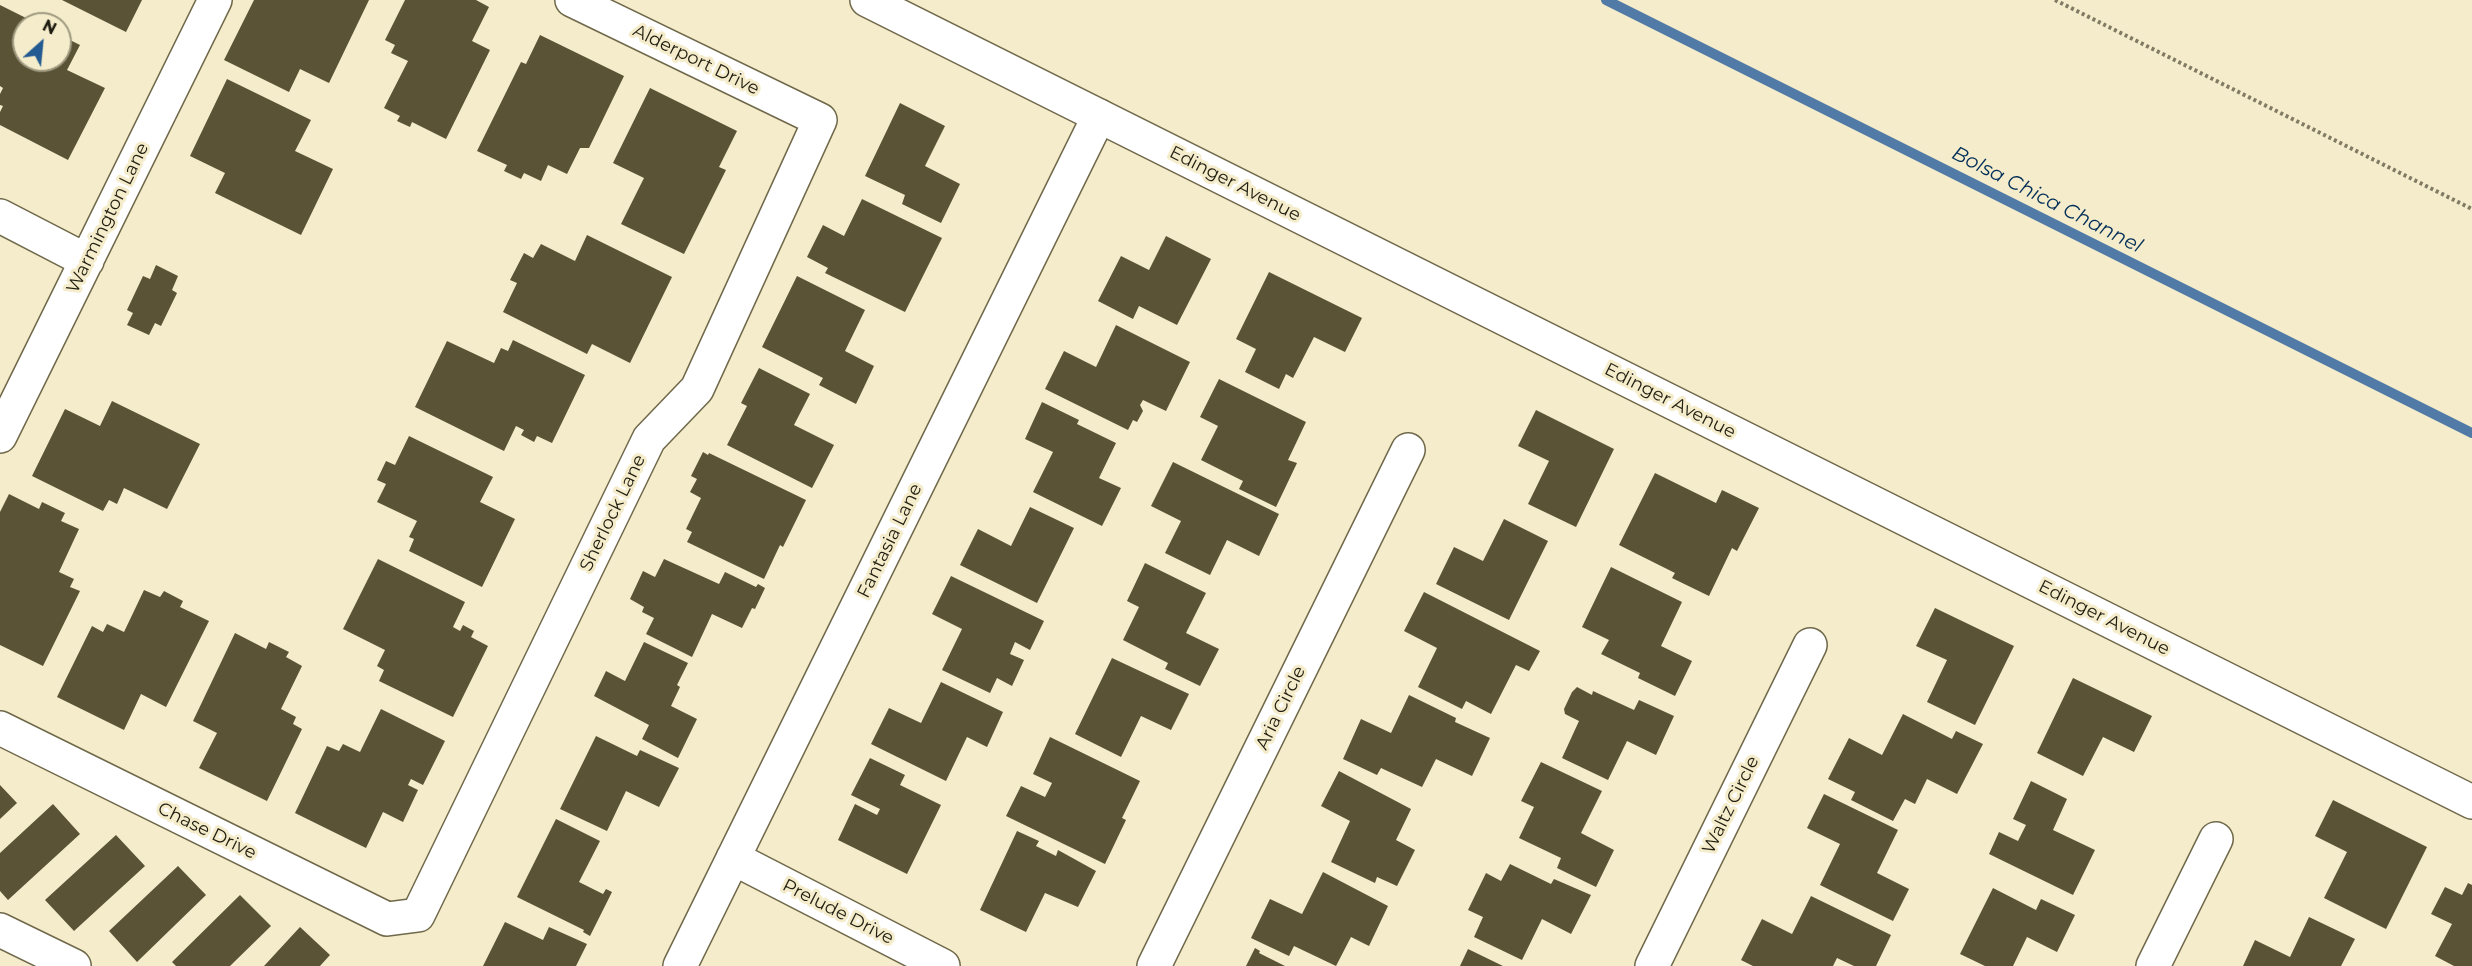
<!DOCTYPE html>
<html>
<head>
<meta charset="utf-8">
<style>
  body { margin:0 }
  #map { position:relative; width:2472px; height:966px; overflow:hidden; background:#f4ecca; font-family:Montserrat,sans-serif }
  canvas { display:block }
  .north { position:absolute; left:12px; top:12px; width:60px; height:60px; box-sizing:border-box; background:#f4ecca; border:2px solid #9f9980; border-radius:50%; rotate:27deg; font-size:16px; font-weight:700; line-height:24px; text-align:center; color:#201d11 }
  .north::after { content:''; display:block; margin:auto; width:21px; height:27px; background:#245a92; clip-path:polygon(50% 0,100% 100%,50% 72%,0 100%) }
</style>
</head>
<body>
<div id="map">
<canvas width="2472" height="966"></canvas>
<div class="north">N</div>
</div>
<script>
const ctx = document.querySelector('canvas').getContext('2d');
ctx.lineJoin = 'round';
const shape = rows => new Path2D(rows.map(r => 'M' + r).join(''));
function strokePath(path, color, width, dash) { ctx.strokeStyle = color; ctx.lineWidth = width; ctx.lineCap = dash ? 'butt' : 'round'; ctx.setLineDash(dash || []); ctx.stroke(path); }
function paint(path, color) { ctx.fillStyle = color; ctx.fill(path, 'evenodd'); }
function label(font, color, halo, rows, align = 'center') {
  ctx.font = font + ' Montserrat,sans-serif'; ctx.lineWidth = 6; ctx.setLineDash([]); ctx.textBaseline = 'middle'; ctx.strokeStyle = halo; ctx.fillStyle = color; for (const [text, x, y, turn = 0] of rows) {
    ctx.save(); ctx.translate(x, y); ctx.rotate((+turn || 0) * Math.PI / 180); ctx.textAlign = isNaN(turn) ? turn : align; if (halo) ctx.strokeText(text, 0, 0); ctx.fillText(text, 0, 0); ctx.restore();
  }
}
const stream = shape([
  [1606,0,2472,433]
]);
const building = shape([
  [62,0,142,0,126,32],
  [254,0,369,0,329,83,300,69,289,92,224,60],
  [405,0,476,0,489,7,472,41,490,50,446,139,412,122,410,127,397,121,400,116,384,108,408,61,391,53,395,45,385,40],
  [0,5,38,24,24,24,24,60,60,60,60,35,80,45,67,70,105,88,68,160,0,125,0,112,3,106,0,105,0,94,3,88,0,86],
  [540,35,624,76,589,148,580,148,567,174,548,165,541,181,524,173,521,179,504,171,507,165,477,151,521,62,526,64],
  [227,79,311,120,295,151,333,169,301,235,215,193,225,173,190,156],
  [650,88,737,131,719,167,726,170,684,254,621,224,644,178,613,163],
  [900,103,945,126,925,166,960,184,941,223,902,204,905,195,865,176],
  [862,199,942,238,905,312,825,273,828,268,807,257,823,225,844,236],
  [587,235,672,277,630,363,592,344,587,354,503,312,517,283,510,280,524,253,533,258,541,244,575,261],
  [1166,236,1211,259,1177,325,1139,306,1133,319,1098,301,1121,256,1149,270],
  [156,265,178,276,172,290,177,293,161,326,155,323,149,335,127,325,133,313,127,310,143,276,150,279],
  [1269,272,1362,318,1345,352,1314,337,1293,378,1286,374,1279,389,1245,372,1256,349,1236,339],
  [797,276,865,310,845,351,874,366,856,404,819,385,823,378,762,347],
  [1116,325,1190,362,1166,411,1143,400,1140,405,1143,411,1137,422,1133,420,1128,430,1045,389,1064,351,1096,367],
  [513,340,585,375,552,443,537,436,534,442,521,435,524,430,516,426,504,451,415,407,447,341,494,363,501,348,508,351],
  [759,368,810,394,794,425,834,445,812,488,727,445,747,406,741,403],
  [1219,379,1306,422,1288,460,1297,463,1276,507,1239,489,1243,481,1201,460,1218,426,1200,417],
  [112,401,200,444,167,509,124,488,117,504,109,500,103,511,32,476,65,409,100,426],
  [1042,402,1079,420,1077,424,1116,443,1099,478,1121,488,1102,526,1033,492,1053,452,1025,439],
  [1536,410,1614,449,1576,527,1528,504,1549,461,1518,446],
  [409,436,493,477,480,502,515,519,482,587,409,551,414,539,409,537,417,521,377,502,386,484,377,480,386,461,395,465],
  [703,452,708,455,709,453,806,500,783,547,780,545,764,579,687,542,692,532,686,529,701,498,690,492,697,479,691,476],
  [1173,462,1279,514,1259,556,1227,540,1210,575,1165,553,1181,521,1151,506],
  [1655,473,1716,503,1722,490,1759,508,1737,551,1732,548,1709,596,1672,578,1675,573,1619,545],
  [9,494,39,509,42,502,65,513,61,521,79,529,59,572,74,579,70,587,80,591,43,666,0,645,0,512],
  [1030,507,1074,528,1037,603,960,565,978,529,1011,546],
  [1504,519,1548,541,1509,620,1436,584,1454,547,1483,561],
  [378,559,465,602,453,627,460,631,463,625,474,631,471,637,488,646,453,717,379,681,384,670,377,666,385,650,343,629],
  [664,559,719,584,725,572,756,587,758,584,765,588,755,609,752,608,742,628,712,614,692,657,646,634,654,618,642,612,644,607,630,599,643,571,655,577],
  [1145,563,1206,593,1186,633,1219,649,1200,686,1165,669,1168,663,1123,640,1139,607,1127,601],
  [1611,567,1682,602,1661,646,1692,661,1675,696,1638,678,1640,673,1601,654,1609,640,1582,627],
  [951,576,1044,621,1030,650,1015,642,1010,654,1024,660,1012,686,997,678,990,693,942,670,962,629,932,614],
  [144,590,160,597,164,591,183,601,180,607,209,621,166,707,141,694,124,730,57,697,92,626,103,632,107,624,124,632],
  [1424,592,1540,651,1529,671,1516,665,1491,714,1466,701,1462,709,1418,687,1437,648,1404,631],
  [1935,608,2014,646,1975,725,1927,702,1947,660,1916,646],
  [235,633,266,649,269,642,289,652,286,657,302,666,281,709,296,717,293,724,302,729,267,801,199,768,217,733,193,721],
  [644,642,688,663,677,685,680,687,671,706,697,719,678,758,642,739,649,725,594,696,606,671,625,681],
  [1112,658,1189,694,1171,730,1141,716,1121,757,1075,734],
  [2073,678,2152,716,2134,752,2103,737,2083,776,2037,753],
  [941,682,1003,712,987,747,967,737,946,781,871,744,889,708,921,723],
  [1577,687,1592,695,1593,691,1634,710,1639,700,1674,716,1656,755,1627,741,1608,780,1562,758,1579,721,1565,714,1564,709,1572,692],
  [1409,695,1456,718,1455,722,1490,738,1472,776,1436,759,1422,787,1381,768,1377,775,1343,759,1361,719,1391,733],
  [381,709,445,741,423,785,411,779,408,785,418,790,403,822,383,812,366,848,295,813,327,746,339,751,343,744,360,752],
  [1903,714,1952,739,1956,731,1983,744,1957,794,1927,779,1915,804,1905,799,1893,821,1851,800,1855,792,1828,779,1849,738,1882,755],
  [596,736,637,756,640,750,679,768,659,807,626,791,607,831,560,809],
  [1050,737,1140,781,1122,818,1126,820,1105,864,1006,816,1021,786,1045,797,1052,783,1033,774],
  [870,758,905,775,900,785,941,805,907,874,838,840,855,804,877,815,880,809,851,795],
  [1541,762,1602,791,1581,833,1614,850,1596,887,1557,868,1561,858,1519,838,1534,807,1521,801],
  [1339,771,1411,809,1396,840,1415,850,1397,886,1377,877,1375,883,1331,862,1350,821,1321,806],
  [2031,781,2067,799,2053,830,2095,850,2073,895,1989,854,1999,832,2018,841,2026,825,2013,819],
  [0,785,17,803,0,819],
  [1824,794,1898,830,1877,873,1909,889,1893,921,1820,885,1840,844,1807,828],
  [2333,800,2427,847,2386,929,2324,898,2347,852,2315,836],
  [53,804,80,834,8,900,0,891,0,853],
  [556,819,600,841,579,882,603,894,606,889,612,892,590,936,583,932,584,930,517,897],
  [1017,831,1039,841,1036,846,1056,856,1058,850,1096,871,1078,907,1045,893,1026,932,980,910],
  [116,835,145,866,74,931,45,900],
  [1510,864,1551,884,1554,879,1591,895,1571,934,1542,919,1522,960,1474,937,1483,917,1468,910,1486,873,1501,881],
  [178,866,206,895,137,962,109,931],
  [1323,872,1388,906,1369,946,1351,937,1336,966,1294,946,1289,956,1251,938,1270,899,1302,914],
  [2468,883,2472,885,2472,966,2454,966,2435,956,2452,924,2431,914,2445,887,2462,895],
  [1993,888,2036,910,2041,899,2075,915,2057,952,2027,937,2013,966,1985,966,1960,954],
  [240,895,271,926,230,966,176,966,172,962],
  [1811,896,1891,935,1876,966,1854,966,1837,958,1833,966,1753,966,1741,960,1762,919,1792,934],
  [2309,917,2355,939,2341,966,2243,966,2255,940,2290,957],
  [505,922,543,940,549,927,587,944,576,966,483,966],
  [300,927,330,955,320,966,264,966],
  [1255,948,1260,951,1259,953,1285,966,1246,966],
  [1468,949,1503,966,1460,966]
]);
const path = shape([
  [2055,0,2472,209]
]);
const minor = shape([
  [0,216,87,261],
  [0,436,215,0],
  [0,728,387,919,418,915,649,439,697,389,820,120,572,0],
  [733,858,943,966],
  [0,930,74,966],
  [680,966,1099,116],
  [1154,966,1408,450],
  [1652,966,1810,645],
  [2153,966,2216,839]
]);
const major = shape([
  [867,0,2472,802]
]);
const streetNames = [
  ["Alderport Drive",696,60,26],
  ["Edinger Avenue",1235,184,27],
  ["Warmington Lane",108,218,-64],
  ["Edinger Avenue",1670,401,27],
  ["Sherlock Lane",613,513,-64],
  ["Fantasia Lane",890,541,-64],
  ["Edinger Avenue",2104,618,27],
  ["Aria Circle",1281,708,-64],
  ["Waltz Circle",1731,805,-64],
  ["Chase Drive",207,831,26],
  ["Prelude Drive",838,912,27]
];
const waterNames = [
  ["Bolsa Chica Channel",2047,200,27]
];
strokePath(stream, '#517aa6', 10);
paint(building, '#5a5336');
strokePath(minor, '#6f684a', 36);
strokePath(major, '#6f684a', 36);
strokePath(path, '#817b65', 4, [3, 3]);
strokePath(minor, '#fff', 33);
strokePath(major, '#fff', 33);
label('18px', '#201d11', '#f4ecca', streetNames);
label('italic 20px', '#002d58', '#f4ecca', waterNames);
</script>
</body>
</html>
